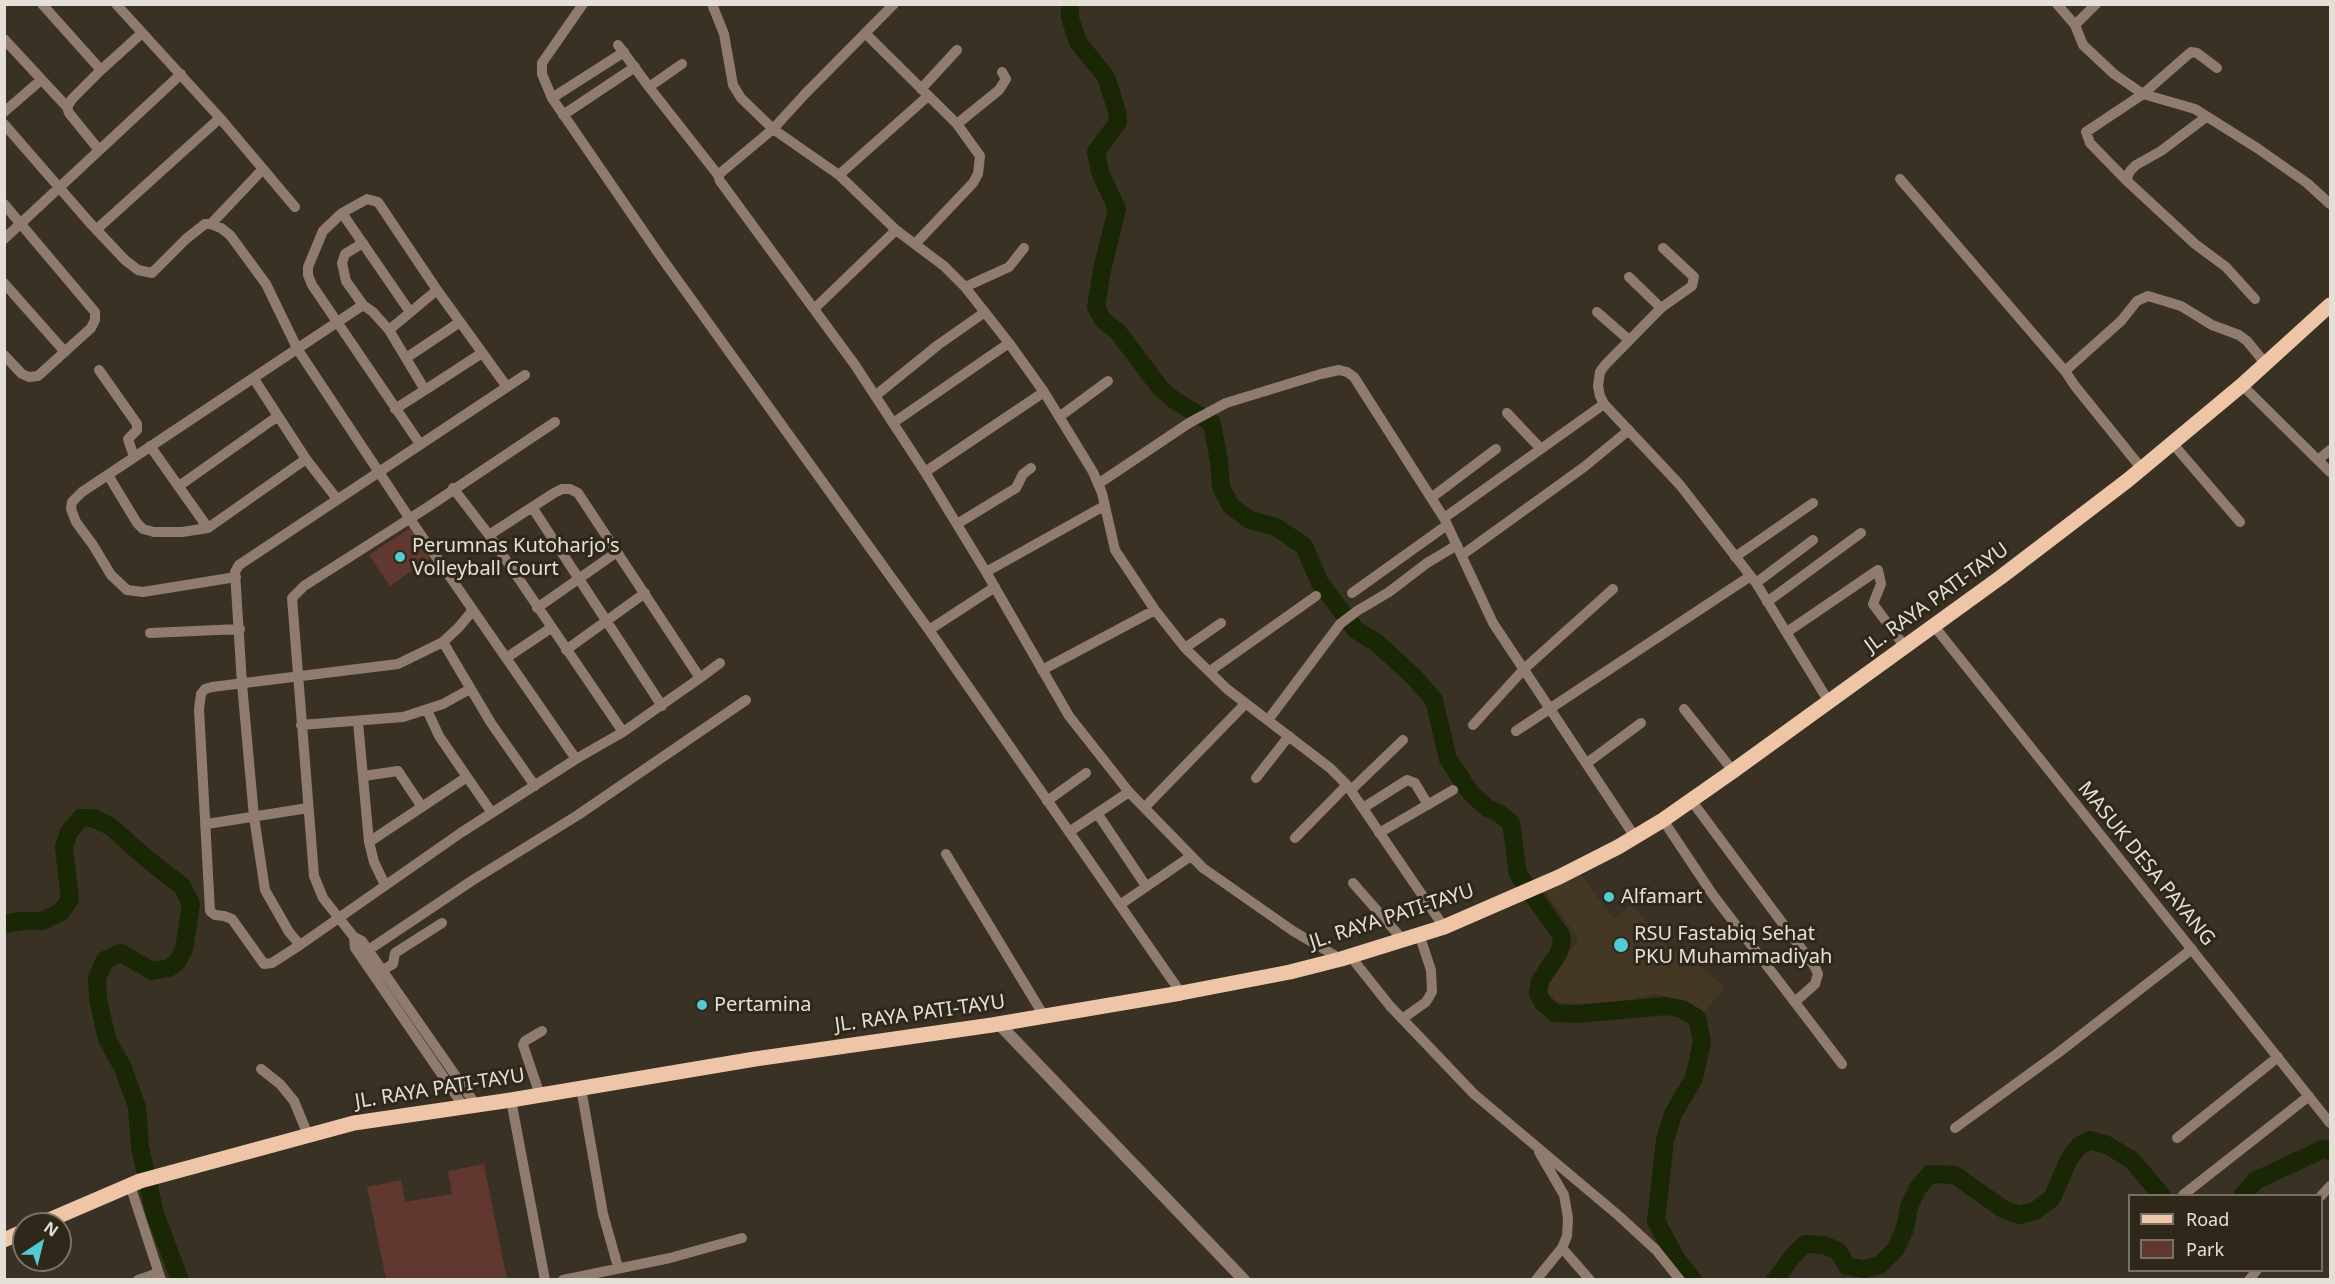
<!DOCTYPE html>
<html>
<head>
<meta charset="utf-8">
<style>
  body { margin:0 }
  #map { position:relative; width:2335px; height:1284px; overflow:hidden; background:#393124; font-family:"Noto Sans",sans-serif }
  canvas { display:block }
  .frame { position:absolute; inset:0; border:6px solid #e4dfd7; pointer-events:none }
  .legend { position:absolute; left:2128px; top:1194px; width:195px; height:78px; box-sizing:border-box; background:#2f271a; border:2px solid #777166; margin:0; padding:8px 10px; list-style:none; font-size:18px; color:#e4dfd7 }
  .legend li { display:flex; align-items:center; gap:12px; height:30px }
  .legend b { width:30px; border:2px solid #777166 }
  .north { position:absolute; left:12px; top:1212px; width:60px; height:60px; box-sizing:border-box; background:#2f271a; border:2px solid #777166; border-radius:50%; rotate:35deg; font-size:16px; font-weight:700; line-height:24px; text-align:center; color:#e4dfd7 }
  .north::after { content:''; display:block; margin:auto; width:21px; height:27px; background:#51ccd2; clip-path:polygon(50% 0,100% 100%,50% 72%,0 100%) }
</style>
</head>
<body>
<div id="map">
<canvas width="2335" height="1284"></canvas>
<div class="frame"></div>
<ul class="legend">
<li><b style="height:8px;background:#efc5a8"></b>Road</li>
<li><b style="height:16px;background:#60382f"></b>Park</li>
</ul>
<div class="north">N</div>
</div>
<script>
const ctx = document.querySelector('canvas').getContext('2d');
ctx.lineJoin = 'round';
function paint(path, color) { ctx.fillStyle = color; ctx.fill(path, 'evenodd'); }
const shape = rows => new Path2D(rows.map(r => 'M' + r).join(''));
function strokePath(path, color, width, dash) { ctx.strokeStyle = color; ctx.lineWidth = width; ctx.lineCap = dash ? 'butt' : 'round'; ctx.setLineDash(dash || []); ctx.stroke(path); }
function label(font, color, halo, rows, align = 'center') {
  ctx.font = font + ' "Noto Sans",sans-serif'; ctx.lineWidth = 6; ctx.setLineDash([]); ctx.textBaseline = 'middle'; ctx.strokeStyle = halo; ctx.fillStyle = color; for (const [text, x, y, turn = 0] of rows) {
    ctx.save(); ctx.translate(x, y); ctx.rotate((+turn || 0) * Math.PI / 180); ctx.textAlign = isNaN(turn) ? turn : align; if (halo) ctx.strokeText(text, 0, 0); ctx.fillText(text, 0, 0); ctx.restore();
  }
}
const built = shape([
  [1580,874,1614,919,1631,905,1672,951,1683,952,1725,987,1701,1017,1684,1003,1656,994,1611,1003,1570,1004,1555,1002,1548,992,1549,977,1555,966,1577,943,1577,937,1545,891]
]);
const green = shape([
  [410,528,430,558,390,586,369,555],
  [484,1164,507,1279,386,1279,367,1187,401,1180,405,1202,452,1194,448,1171]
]);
const river = shape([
  [1070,4,1070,18,1078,42,1106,77,1117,111,1118,122,1096,152,1100,172,1117,209,1102,270,1096,307,1103,320,1118,332,1161,389,1174,400,1212,423,1219,461,1221,487,1231,506,1250,520,1276,527,1304,546,1320,583,1356,630,1377,643,1414,677,1434,700,1448,759,1470,792,1487,808,1500,814,1511,823,1518,874,1561,935,1562,944,1558,954,1540,981,1538,993,1543,1003,1555,1013,1576,1014,1666,1006,1682,1009,1697,1018,1702,1042,1694,1078,1673,1114,1665,1140,1656,1221,1676,1258,1693,1280],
  [4,924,22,921,42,921,61,912,70,899,64,847,69,832,81,818,93,818,110,826,147,859,182,886,191,904,184,949,177,962,169,968,152,971,121,953,105,960,97,978,98,999,107,1039,123,1068,137,1107,140,1147,155,1214,180,1280],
  [2242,1196,2255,1181,2323,1149,2330,1151],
  [1775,1280,1792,1257,1805,1244,1824,1245,1838,1251,1847,1266,1864,1269,1880,1265,1895,1250,1905,1229,1909,1207,1918,1188,1930,1174,1955,1175,2003,1209,2019,1215,2035,1211,2052,1198,2069,1159,2079,1146,2090,1140,2107,1145,2132,1160,2162,1196]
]);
const minor = shape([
  [42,4,101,70],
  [116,4,220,118,263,169,211,224],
  [583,4,542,63,542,74,552,98,661,257,929,630,1181,993],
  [712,4,724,34,733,85,741,98,773,129,718,175,720,181,855,365,925,472,986,572,1069,716,1129,792,1203,868,1293,931,1341,959],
  [894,4,805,94,773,129,839,175,896,230,944,266,965,287,1009,343,1044,392,1093,472,1102,493,1115,550,1155,610,1185,648,1227,689,1330,768,1347,785,1444,927],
  [2057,4,2075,25,2083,45,2114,74,2143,94,2195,109,2257,148,2307,183,2330,204],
  [2075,25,2096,4],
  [866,34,957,124,980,156,978,174,973,183,916,243],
  [4,39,67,107],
  [618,45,649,87],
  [682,64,649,87,718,175],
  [921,89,957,50],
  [552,98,624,52],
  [4,112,41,80],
  [563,115,635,67],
  [2206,117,2161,151,2136,165,2130,171,2126,180,2195,244,2226,267,2255,299],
  [4,124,90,223,125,260,138,270,152,273,186,239,205,224,211,224,221,228,230,235,266,284,298,350,410,519,576,759],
  [957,124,999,90,1006,79,1002,72],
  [99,150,69,113,67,107,72,99,101,70,142,33],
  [263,169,295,207],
  [839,175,928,96],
  [1900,179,2065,371,2075,386,2142,469],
  [2126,180,2090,143,2086,132,2143,94,2191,52,2197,53,2217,68],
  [4,204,95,312,95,320,91,328,38,376,29,377,22,374,4,355],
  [342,213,410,312],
  [97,229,220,118],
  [4,239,181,74],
  [363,243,345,254,342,263,346,281,363,305,373,312,389,330,425,390,395,409],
  [1663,248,1694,277,1692,286,1661,308,1605,365,1600,372,1598,386,1600,396,1604,404,1680,485,1756,583,1829,702],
  [1629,277,1661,308],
  [4,283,65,352],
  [965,287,1009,267,1024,248],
  [814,309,896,230],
  [1597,312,1629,340],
  [389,330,437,290],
  [406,358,460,322],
  [99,370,137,424,137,430,128,439,134,457],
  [2065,371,2121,321,2137,301,2148,296,2181,306,2212,325,2239,335,2247,341,2265,363],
  [254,379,306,459,337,499],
  [2242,385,2330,472],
  [425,390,482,353],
  [875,396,938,345,985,312],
  [1507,413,1541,449],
  [1059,417,1108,381],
  [893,423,1009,343],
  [420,444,312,285,308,275,308,267,323,231,342,213,367,199,378,202,437,290,507,387],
  [2173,444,2240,522],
  [150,446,208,528],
  [2318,460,2330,450],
  [925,472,1044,392],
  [108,475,137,523,143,529,154,532,182,532,208,528,306,459],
  [1098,484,1189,423,1226,403,1321,374,1339,370,1347,372,1354,377,1444,518,1493,623,1635,837],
  [179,486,278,416],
  [453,488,489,535,623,732],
  [1431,498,1496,449],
  [532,507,662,706],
  [1444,518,1604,404],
  [957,524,1016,488,1023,474,1031,468],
  [1462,555,1584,467,1629,430],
  [1735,557,1813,503],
  [986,572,1104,506],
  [236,577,143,592,127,590,111,575,93,545,76,522,71,509,72,502,82,492,363,305],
  [1756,583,1813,540],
  [1352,593,1447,525],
  [1767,602,1861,533],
  [537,608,617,552],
  [473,610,459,627,443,642,398,664,212,687,205,689,201,694,199,709,210,911,215,915,224,916,232,919,264,964,272,963,300,945,462,832,576,759,623,732,700,678,578,493,570,489,562,489,554,493,489,535],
  [1934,626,2330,1123],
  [929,630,995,587],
  [1787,632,1878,570,1881,584,1873,604,1905,647],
  [150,633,240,629],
  [443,642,491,723,535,786],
  [1185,648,1221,623],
  [566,650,645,593],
  [506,658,551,628],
  [1042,670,1155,610],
  [1210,671,1316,596],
  [700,678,720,663],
  [1684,709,1733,771],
  [1268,720,1340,624,1357,611,1389,592,1427,563,1457,545],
  [358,722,369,842],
  [301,725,403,717,443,704,470,689],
  [1473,725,1524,669,1613,589],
  [1516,731,1749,577],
  [1587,763,1641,723],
  [364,776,398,771,422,807],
  [467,777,492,813],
  [1256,778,1289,736],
  [1351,790,1403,740],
  [1691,800,1815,967,1818,974,1815,984,1796,1001],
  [1047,801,1086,773],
  [1145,807,1245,704],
  [1363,808,1407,780,1415,783,1428,805],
  [1097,813,1146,886],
  [1663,820,1713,895,1842,1064],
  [207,824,308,808],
  [1069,832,1129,792],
  [1379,833,1453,790],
  [1295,838,1347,785],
  [946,854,1044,1016],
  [1353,883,1403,940],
  [385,885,374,862,369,842,467,777,439,736,427,710],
  [1121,904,1191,856],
  [354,937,355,948,464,1107],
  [300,945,289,932,265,890,254,817,242,684,235,572,239,565,525,375],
  [361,955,473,880,578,815,746,700],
  [1351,957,1390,1006,1474,1094,1619,1216,1656,1250,1680,1280],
  [383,970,393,964,395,953,442,923],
  [1402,1019,1426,1002,1432,992,1431,970,1419,934],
  [261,1069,280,1084,294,1101,308,1135],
  [581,1088,603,1214,618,1267],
  [540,1095,523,1045,525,1041,542,1031],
  [511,1100,545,1280],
  [476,1105,362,941,354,937,323,898,314,876,292,598,304,586,431,505,555,422],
  [1955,1128,2058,1053,2192,949],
  [2177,1138,2278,1057],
  [130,1185,161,1280],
  [2183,1195,2309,1096],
  [2321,1196,2330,1186],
  [1562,1248,1590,1280],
  [138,1280,158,1273],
  [563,1280,670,1258,742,1238],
  [1536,1280,1562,1248,1567,1236,1568,1218,1564,1195,1539,1152],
  [2249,1280,2257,1270]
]);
const tertiary = shape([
  [999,1024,1244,1280]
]);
const primary = shape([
  [40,1224,140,1181,354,1123,511,1100,755,1059,992,1025,1181,993,1290,972,1341,959,1444,927,1559,877,1618,847,1663,820,1733,771,2001,577,2128,480,2242,385,2330,305],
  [4,1240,24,1231]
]);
const markers = [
  [400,557,6,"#51ccd2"],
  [1609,897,6,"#51ccd2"],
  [1621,945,8,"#51ccd2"],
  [702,1005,6,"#51ccd2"]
];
const poiNames = [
  ["Perumnas Kutoharjo's",412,546],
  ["Volleyball Court",412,569],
  ["Alfamart",1621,897],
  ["RSU Fastabiq Sehat",1634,934],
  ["PKU Muhammadiyah",1634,957],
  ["Pertamina",714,1005]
];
const streetNames = [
  ["JL. RAYA PATI-TAYU",1937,598,-36],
  ["MASUK DESA PAYANG",2146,864,51],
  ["JL. RAYA PATI-TAYU",1392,917,-18],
  ["JL. RAYA PATI-TAYU",920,1014,-8],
  ["JL. RAYA PATI-TAYU",440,1089,-9]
];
paint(built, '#443825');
paint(green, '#60382f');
strokePath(river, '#192704', 18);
strokePath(minor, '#907c6e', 10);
strokePath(tertiary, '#907c6e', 12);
strokePath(primary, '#efc5a8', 15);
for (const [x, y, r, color] of markers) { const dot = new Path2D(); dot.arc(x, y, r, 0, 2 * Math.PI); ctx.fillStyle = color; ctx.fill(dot); strokePath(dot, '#2f271a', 2); }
label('20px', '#e4dfd7', '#2f271a', poiNames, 'left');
label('20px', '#e4dfd7', '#2f271a', streetNames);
</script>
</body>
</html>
